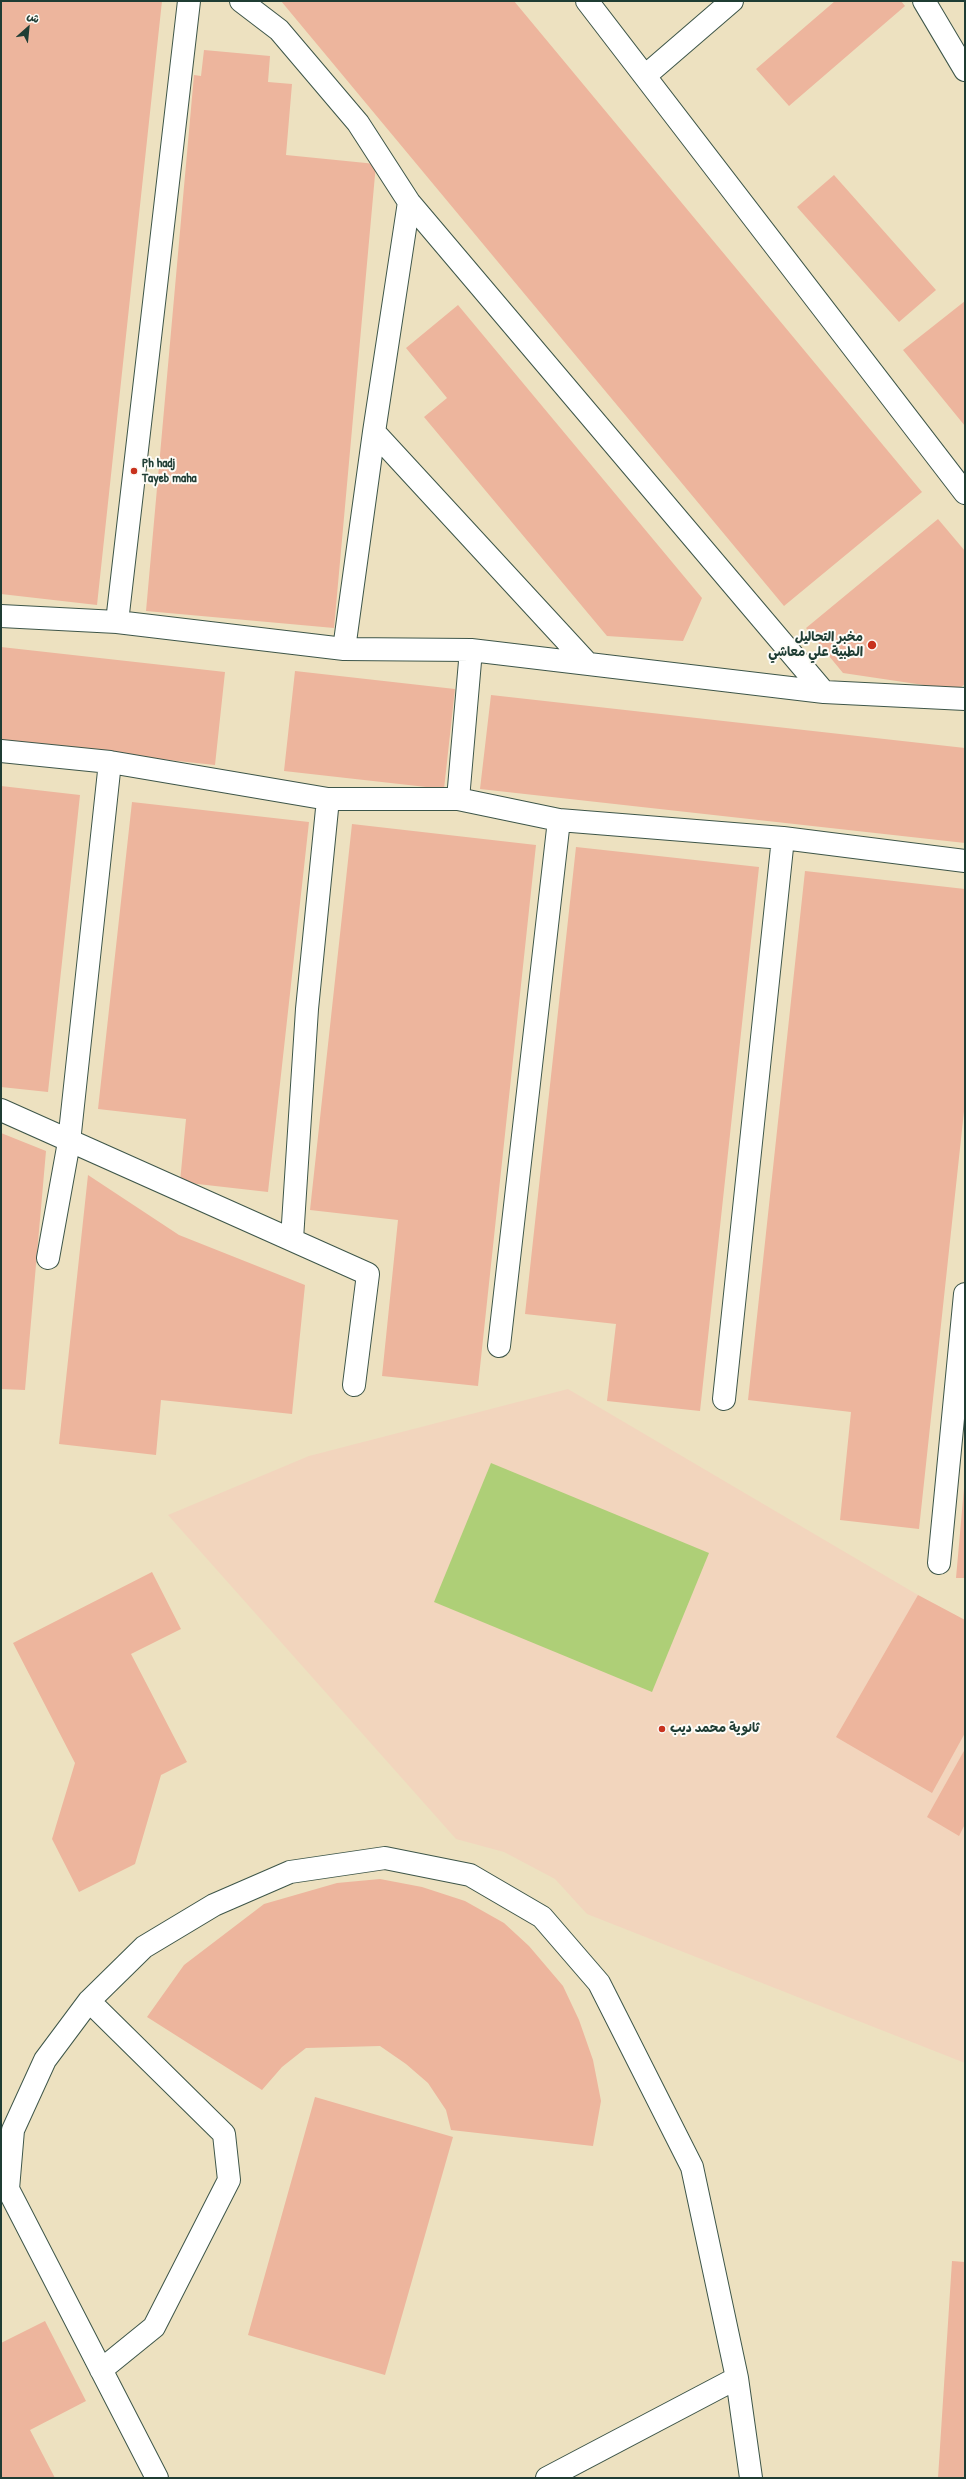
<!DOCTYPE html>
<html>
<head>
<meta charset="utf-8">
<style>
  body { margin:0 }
  #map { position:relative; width:966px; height:2479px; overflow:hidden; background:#ede1c0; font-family:"Patrick Hand","Playpen Sans Arabic",sans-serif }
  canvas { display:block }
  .frame { position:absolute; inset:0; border:2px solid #1f3d34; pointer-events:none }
  .north { position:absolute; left:8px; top:8px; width:40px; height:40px; -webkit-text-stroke:3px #fdfcf7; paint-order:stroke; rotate:27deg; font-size:11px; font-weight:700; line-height:16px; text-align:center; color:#1f3d34 }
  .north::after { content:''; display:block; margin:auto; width:14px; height:18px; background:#1f3d34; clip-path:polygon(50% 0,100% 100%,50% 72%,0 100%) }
</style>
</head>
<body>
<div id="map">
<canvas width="966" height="2479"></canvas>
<div class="frame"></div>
<div class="north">ش</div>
</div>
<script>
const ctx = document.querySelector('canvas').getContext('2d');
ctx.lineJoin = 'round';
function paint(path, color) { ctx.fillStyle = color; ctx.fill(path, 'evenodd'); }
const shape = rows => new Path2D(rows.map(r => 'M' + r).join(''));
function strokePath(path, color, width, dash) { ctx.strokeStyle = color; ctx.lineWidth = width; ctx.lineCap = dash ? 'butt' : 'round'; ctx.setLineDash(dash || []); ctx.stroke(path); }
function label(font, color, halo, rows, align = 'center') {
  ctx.font = font + ' "Patrick Hand","Playpen Sans Arabic",sans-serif'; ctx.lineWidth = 4; ctx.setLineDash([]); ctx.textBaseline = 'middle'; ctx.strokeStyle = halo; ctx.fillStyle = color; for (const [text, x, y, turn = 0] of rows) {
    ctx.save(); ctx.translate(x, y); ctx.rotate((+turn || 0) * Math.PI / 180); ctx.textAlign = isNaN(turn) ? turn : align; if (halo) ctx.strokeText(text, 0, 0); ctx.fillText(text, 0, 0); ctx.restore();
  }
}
const built = shape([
  [568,1389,918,1595,965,1620,965,2063,587,1914,555,1879,504,1852,456,1839,168,1515,309,1456]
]);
const green = shape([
  [491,1463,709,1553,652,1692,434,1602]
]);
const building = shape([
  [1,1,162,1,97,605,1,594],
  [281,1,514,1,922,492,784,606],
  [835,1,901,1,905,6,789,106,756,69],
  [204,50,270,56,268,82,292,84,286,155,376,164,334,628,146,611,194,75,201,76],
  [834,175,936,290,899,322,797,207],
  [965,301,965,426,903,350],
  [458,305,702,598,683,641,607,636,424,417,447,398,406,348],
  [938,519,965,551,965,684,957,690,843,673,806,628],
  [1,647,225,672,215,765,1,742],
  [295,671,455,689,444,789,284,771],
  [491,695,965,748,965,843,480,789],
  [1,786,80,795,48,1092,1,1087],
  [132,802,309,822,268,1192,180,1182,186,1119,98,1109],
  [352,824,536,845,478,1386,382,1376,398,1220,310,1210],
  [576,847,759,867,700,1411,607,1401,616,1324,525,1314],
  [805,871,965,889,965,1102,919,1529,840,1520,851,1412,748,1400],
  [1,1133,46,1151,25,1390,1,1389],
  [88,1175,179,1235,305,1285,292,1414,161,1400,156,1455,59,1444],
  [964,1488,965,1488,965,1578,956,1578],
  [152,1572,181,1629,131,1654,187,1762,161,1775,135,1864,79,1892,52,1839,75,1763,13,1643],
  [918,1595,965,1620,965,1733,932,1793,836,1737],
  [965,1749,965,1824,959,1836,927,1817],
  [380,1879,422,1887,465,1901,504,1923,529,1946,563,1986,579,2020,593,2060,601,2101,593,2146,451,2130,446,2110,428,2083,406,2064,380,2046,306,2048,282,2067,262,2090,147,2017,184,1965,264,1904,337,1883],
  [315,2097,453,2137,385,2375,248,2335],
  [952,2261,965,2262,965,2478,938,2478],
  [45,2321,86,2401,30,2430,55,2478,1,2478,1,2343]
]);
const minor = shape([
  [241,1,279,30,358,123,409,202,824,692],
  [587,1,965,493],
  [924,1,965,70],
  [645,76,732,1],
  [374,432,588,664],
  [1,616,117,622,344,649,471,650,824,692,965,699],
  [117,622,189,1],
  [344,649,374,432,409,202],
  [1,751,110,762,328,799,458,799,559,820,783,838,965,861],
  [458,799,471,650],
  [1,1110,368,1274,354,1385],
  [292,1239,307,1009,328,799],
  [48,1258,69,1142,110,762],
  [499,1346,559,820],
  [724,1399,783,838],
  [939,1563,965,1294],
  [89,2001,224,2134,229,2180,154,2327,101,2370],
  [157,2478,8,2189,13,2130,45,2060,89,2001,144,1947,214,1905,290,1872,385,1858,470,1875,542,1917,599,1983,692,2167,737,2378,751,2478],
  [547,2478,737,2378]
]);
const markers = [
  [134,471,4,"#c8321e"],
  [872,645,5,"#c8321e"],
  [662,1729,4,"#c8321e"]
];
const poiNames = [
  ["Ph hadj",142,464],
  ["Tayeb maha",142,479],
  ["مخبر التحاليل",863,638,"right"],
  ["الطبية علي معاشي",863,653,"right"],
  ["ثانوية محمد ديب",670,1729]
];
paint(built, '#f2d5bd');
paint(green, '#aecf77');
paint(building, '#edb59d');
strokePath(minor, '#3e5649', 24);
strokePath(minor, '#fff', 22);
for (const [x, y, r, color] of markers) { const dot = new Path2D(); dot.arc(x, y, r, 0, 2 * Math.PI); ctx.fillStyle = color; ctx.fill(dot); strokePath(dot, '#fdfcf7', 1.5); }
label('bold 13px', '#1f3d34', '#fdfcf7', poiNames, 'left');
</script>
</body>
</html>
